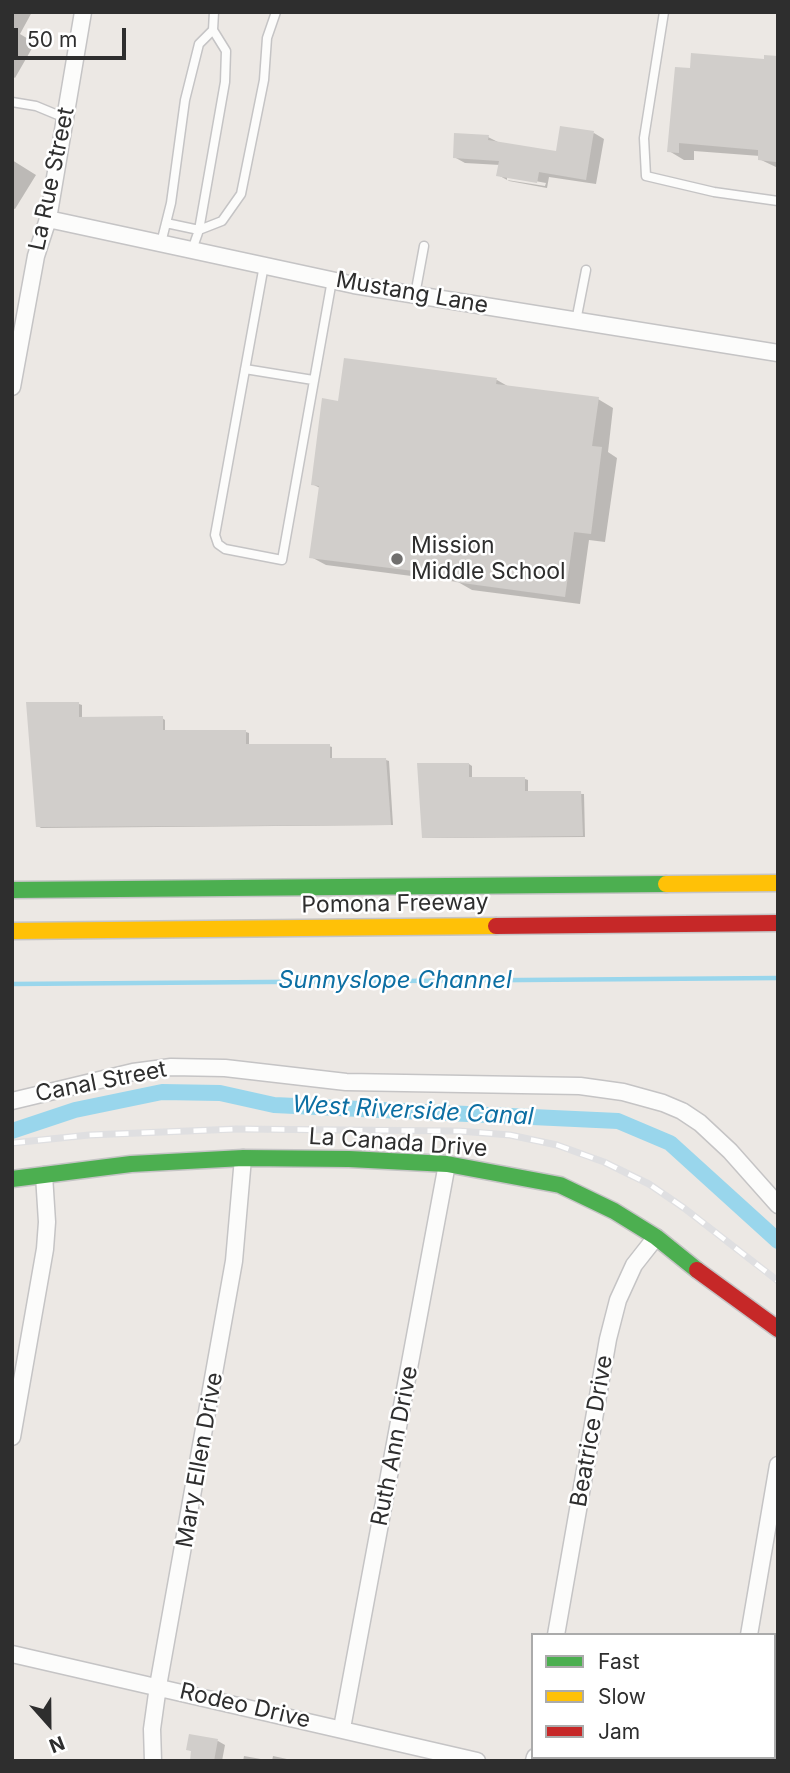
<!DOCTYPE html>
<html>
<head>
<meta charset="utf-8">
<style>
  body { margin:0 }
  #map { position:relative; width:790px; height:1773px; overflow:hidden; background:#ece8e4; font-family:Inter,sans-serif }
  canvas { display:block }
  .frame { position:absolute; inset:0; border:14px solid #2e2e2e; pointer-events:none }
  .legend { position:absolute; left:531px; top:1633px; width:245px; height:126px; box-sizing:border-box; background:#fff; border:2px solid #ababab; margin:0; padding:9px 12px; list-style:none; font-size:21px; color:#2e2e2e }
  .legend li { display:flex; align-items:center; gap:14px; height:35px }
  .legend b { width:35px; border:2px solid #ababab }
  .north { position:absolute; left:14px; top:1689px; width:70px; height:70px; -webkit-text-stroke:5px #fff; paint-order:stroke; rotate:159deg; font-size:19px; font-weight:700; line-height:28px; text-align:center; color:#2e2e2e }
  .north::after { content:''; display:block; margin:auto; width:24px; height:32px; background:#2e2e2e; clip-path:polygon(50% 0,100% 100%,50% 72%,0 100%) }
  .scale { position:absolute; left:14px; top:28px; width:112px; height:32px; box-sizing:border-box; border:4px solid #2e2e2e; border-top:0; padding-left:9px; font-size:21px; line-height:24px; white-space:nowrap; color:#2e2e2e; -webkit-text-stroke:5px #fff; paint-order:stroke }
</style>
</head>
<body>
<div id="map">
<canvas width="790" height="1773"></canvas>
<div class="frame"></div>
<ul class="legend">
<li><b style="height:9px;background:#4caf50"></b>Fast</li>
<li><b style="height:9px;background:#ffc107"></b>Slow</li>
<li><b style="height:9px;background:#c62828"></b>Jam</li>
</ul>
<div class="north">N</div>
<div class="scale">50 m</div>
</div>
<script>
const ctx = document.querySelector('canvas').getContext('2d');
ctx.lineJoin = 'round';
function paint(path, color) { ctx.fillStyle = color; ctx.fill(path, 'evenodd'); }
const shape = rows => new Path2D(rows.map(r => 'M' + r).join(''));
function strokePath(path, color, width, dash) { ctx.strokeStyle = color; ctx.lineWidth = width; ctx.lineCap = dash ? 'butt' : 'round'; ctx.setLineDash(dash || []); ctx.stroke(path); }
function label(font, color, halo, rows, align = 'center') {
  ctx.font = font + ' Inter,sans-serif'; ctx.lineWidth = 5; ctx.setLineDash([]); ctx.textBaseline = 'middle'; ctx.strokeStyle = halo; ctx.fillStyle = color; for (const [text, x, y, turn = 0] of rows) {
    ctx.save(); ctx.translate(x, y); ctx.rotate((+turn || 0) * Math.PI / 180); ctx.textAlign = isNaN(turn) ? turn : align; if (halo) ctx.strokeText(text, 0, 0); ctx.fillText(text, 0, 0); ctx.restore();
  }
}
const shadow = shape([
  [12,12,32,12,20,34,35,43,15,78,12,76],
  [778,58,778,168,759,159,760,156,694,151,694,160,684,160,669,151,691,70],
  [594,133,604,139,596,184,549,177,547,188,509,181,498,175,500,165,465,163,454,157,488,137,500,143,558,153],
  [507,176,546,183,545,186,507,180],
  [12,160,36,175,15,209,12,208],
  [497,380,511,388,598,399,613,408,608,452,617,458,605,542,589,540,580,604,472,590,458,582,326,565,311,557,320,488,312,484,340,403],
  [79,704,82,705,82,718,162,718,165,720,165,732,246,732,249,733,249,746,329,746,332,747,332,760,386,760,389,761,393,825,41,828,38,826],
  [469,764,472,766,472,779,525,779,528,780,528,793,584,794,585,837,427,838,424,837],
  [218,1741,225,1745,222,1761,192,1761,193,1752,188,1749],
  [244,1756,272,1761,243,1761],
  [273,1756,287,1759,290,1761,272,1761]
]);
const stream = shape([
  [12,984,778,978]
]);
const canal = shape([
  [12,1131,75,1110,162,1092,220,1093,274,1105,618,1121,670,1143,778,1241]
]);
const building = shape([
  [691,53,764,59,764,55,778,56,776,162,758,160,758,150,679,143,679,153,667,152,675,67,690,68],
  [560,126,594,131,586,180,539,172,537,183,496,176,499,161,453,158,454,133,489,135,488,140,556,151],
  [344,358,497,378,496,384,599,397,592,446,602,447,591,534,574,532,565,597,455,582,455,576,309,558,319,486,311,485,322,398,338,401],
  [26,702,79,702,79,717,163,716,163,730,246,730,246,744,330,744,330,758,386,758,391,825,36,827],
  [417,763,469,763,469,777,525,777,525,791,581,791,583,836,422,838],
  [189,1734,218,1739,214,1761,190,1761,191,1751,186,1750]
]);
const lane = shape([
  [664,12,644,138,646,176,714,192,778,201],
  [12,102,36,106,65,118],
  [166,223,199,230,225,82,226,51,213,30],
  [161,243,171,203,185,100,199,44,213,30,214,12],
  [192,250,199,230,222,221,241,194,264,80,267,38,276,12],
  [264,265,215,535,218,544,225,549,282,560,332,280],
  [415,295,424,246],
  [576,321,586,270],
  [245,369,313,380]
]);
const street = shape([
  [48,219,354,285,778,353],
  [12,387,36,256,48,219,83,12],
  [12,1101,133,1072,171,1067,225,1068,346,1082,580,1086,623,1092,663,1103,682,1111,700,1123,730,1151,778,1205],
  [12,1437,45,1249,47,1222,44,1175],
  [556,1635,608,1339,618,1300,634,1265,656,1237],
  [749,1635,778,1465],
  [12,1654,477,1761],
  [342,1728,447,1164],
  [153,1761,152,1729,158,1686,234,1261,243,1158],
  [534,1761,535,1757],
  [727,1761,727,1757]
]);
const fast = shape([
  [12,890,666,884],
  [12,1179,131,1164,243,1158,349,1159,447,1164,560,1185,614,1211,656,1237,697,1270]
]);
const slow = shape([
  [666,884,778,883],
  [12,931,496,926]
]);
const jam = shape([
  [496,926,778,923],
  [697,1270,778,1329]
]);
const rail = shape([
  [12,1143,89,1135,236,1129,459,1131,510,1135,557,1145,604,1162,649,1184,684,1208,778,1281]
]);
const markers = [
  [397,559,7,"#706f6e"]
];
const streetNames = [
  ["La Rue Street",52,179,-78],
  ["Mustang Lane",412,293,10],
  ["Pomona Freeway",395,904,-1],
  ["Canal Street",101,1082,-11],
  ["La Canada Drive",398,1143,4],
  ["Beatrice Drive",592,1431,-80],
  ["Ruth Ann Drive",395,1446,-79],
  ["Mary Ellen Drive",200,1460,-80],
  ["Rodeo Drive",245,1706,13]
];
const poiNames = [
  ["Mission",411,546],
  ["Middle School",411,572]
];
const waterNames = [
  ["Sunnyslope Channel",395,981],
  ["West Riverside Canal",413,1111,3]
];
paint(shadow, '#0003');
strokePath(stream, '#99d6ec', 4.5);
strokePath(canal, '#99d6ec', 16);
paint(building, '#d1cecb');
strokePath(lane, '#c5c4c5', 11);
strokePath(street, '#c5c4c5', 19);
strokePath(fast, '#c5c4c5', 19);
strokePath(slow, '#c5c4c5', 19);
strokePath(jam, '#c5c4c5', 19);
strokePath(lane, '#fcfcfb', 8);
strokePath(street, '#fcfcfb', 16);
strokePath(fast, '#4caf50', 16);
strokePath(slow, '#ffc107', 16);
strokePath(jam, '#c62828', 16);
strokePath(rail, '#dfdfe1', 7);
strokePath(rail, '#fff', 4.5, [13]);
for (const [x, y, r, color] of markers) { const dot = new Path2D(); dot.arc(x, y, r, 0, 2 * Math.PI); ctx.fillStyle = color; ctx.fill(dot); strokePath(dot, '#fff', 2.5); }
label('23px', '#2e2e2e', '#fff', streetNames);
label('23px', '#2e2e2e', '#fff', poiNames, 'left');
label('italic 24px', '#0d6fa3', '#fff', waterNames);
</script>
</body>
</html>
